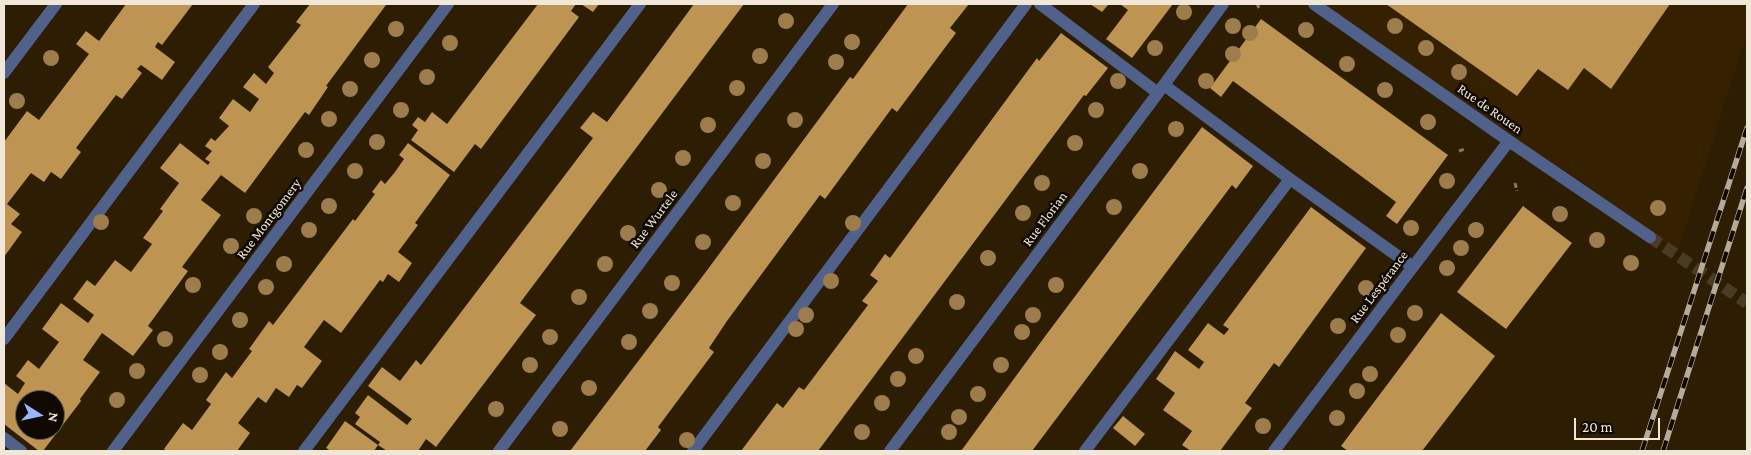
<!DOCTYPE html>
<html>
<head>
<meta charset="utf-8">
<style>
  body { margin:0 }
  #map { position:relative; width:1751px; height:455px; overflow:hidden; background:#2c1d03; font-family:"Crimson Pro",serif }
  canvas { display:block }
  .frame { position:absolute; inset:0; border:5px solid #f1e7d8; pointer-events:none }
  .north { position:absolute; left:15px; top:390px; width:50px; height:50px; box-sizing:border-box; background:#0f0902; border:1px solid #696258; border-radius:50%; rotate:100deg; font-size:14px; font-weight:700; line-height:20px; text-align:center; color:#f1e7d8 }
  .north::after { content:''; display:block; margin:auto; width:18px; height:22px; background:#98b6fd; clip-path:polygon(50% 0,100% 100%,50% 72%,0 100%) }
  .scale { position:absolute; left:1574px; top:418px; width:86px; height:22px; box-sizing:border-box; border:2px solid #f1e7d8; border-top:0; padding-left:6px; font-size:15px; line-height:18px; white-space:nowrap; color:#f1e7d8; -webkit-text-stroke:4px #0f0902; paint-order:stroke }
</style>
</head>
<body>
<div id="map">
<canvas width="1751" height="455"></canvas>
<div class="frame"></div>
<div class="north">N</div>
<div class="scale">20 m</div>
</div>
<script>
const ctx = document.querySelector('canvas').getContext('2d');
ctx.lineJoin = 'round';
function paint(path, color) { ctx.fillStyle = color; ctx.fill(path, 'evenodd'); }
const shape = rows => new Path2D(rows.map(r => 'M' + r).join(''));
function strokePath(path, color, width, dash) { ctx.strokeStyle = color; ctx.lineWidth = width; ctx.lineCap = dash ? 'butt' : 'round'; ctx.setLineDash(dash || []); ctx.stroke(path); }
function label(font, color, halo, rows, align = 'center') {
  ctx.font = font + ' "Crimson Pro",serif'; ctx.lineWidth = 5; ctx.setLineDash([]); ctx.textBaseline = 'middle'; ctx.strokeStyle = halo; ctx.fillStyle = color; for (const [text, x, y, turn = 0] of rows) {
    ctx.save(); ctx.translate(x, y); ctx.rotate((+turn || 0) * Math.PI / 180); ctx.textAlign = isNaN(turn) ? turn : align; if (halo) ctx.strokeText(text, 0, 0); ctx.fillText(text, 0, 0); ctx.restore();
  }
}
const built = shape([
  [1314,4,1747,4,1747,34,1678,251,1509,141]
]);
const building = shape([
  [126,4,193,4,162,45,158,42,155,47,175,62,162,80,141,65,137,69,142,73,122,99,116,95,76,148,81,152,61,179,51,172,44,182,31,173,7,204,20,214,11,224,22,232,4,257,4,142,27,111,39,120,89,54,76,44,86,31,99,41],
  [310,4,384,4,386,5,326,86,328,87,309,115,305,112,245,193,221,175,201,200,221,215,182,267,188,271,148,326,153,330,133,356,102,333,83,360,100,372,80,399,81,401,43,451,39,451,4,424,4,383,18,394,25,383,16,376,28,360,39,369,59,342,42,329,61,303,88,323,94,315,73,299,87,280,95,286,115,260,131,272,152,244,143,238,163,211,160,209,179,183,160,168,180,143,208,165,210,162,205,159,212,151,205,146,211,138,215,141,229,126,219,118,233,99,250,112,259,99,243,87,254,73,266,84,274,73,268,67,301,25,296,22],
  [25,400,55,400,55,430,25,430],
  [538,4,576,4,571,11,579,17,481,149,475,144,454,172,411,140,418,130,412,125,418,117,425,122,432,112,447,124],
  [581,4,599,4,593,12],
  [694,4,744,4,520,303,536,315,436,447,426,439,418,451,387,451,378,445,380,442,355,424,360,417,355,413,368,395,407,425,412,419,368,386,382,367,400,381,416,360,421,365,593,138,580,128,593,112,607,122],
  [908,4,969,4,950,28,956,33,897,112,892,108,825,199,820,195,727,321,709,348,714,352,658,427,661,430,645,451,570,451,705,273,850,77,853,79],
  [1090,4,1109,4,1102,12],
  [1120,4,1173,4,1132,58,1106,39,1128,10],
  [1386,4,1670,4,1611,89,1584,68,1568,90,1538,69,1517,96],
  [1261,19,1448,155,1397,224,1386,216,1396,202,1233,81,1221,97,1210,88],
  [1061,33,1108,68,1086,96,1084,95,1069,115,818,451,741,451,777,403,783,408,799,387,804,390,868,305,862,301,878,281,870,275,885,254,890,258,1037,58,1039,61],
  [1202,127,1253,166,1236,189,1232,185,1032,451,961,451,1046,335],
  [408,143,450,175,415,223,418,225,398,252,412,263,399,282,388,274,383,282,380,280,341,333,324,320,304,347,322,361,302,388,297,385,289,397,276,388,266,403,258,397,238,423,250,433,237,451,167,451,164,449,183,423,192,430,211,404,206,400,226,372,232,378,252,351,249,349,269,321,273,325,353,219,355,221,375,194,372,192,381,180,385,184,395,172,404,159,399,155],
  [1523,206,1572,243,1506,329,1457,292],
  [1311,207,1366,248,1279,367,1274,363,1245,403,1252,408,1220,451,1191,451,1182,445,1192,431,1163,410,1175,393,1156,379,1175,351,1199,369,1204,362,1188,350,1208,323,1224,335,1229,329,1223,325],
  [1441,313,1495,356,1422,451,1348,451,1341,446],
  [1123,416,1145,434,1135,446,1113,428],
  [345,421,378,445,374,451,331,451,326,448]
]);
const minorTunnel = shape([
  [1650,237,1747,303]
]);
const path = shape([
  [1257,4,1259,8],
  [1459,151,1465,149],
  [1515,183,1517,191]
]);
const minor = shape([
  [1040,4,1158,93],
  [1314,4,1509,141,1650,237],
  [4,73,56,4],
  [1164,85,1290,179,1413,267],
  [4,339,254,4],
  [4,438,21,451],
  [113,451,448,4],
  [304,451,640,4],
  [499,451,833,4],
  [693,451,1026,4],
  [890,451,1158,93,1223,4],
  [1085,451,1290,179],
  [1274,451,1409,272,1509,141]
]);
const rail = shape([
  [1642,451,1747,128],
  [1663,451,1747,188]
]);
const trees = [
  [1184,12],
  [786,21],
  [1233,26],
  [1395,26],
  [396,29],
  [1306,30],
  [1250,33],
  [852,42],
  [450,43],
  [1155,48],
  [1426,48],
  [1233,54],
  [760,56],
  [51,58],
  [372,60],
  [836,62],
  [1347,64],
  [1459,72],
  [427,77],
  [1118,81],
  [1206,81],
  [737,88],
  [350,89],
  [1385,90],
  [17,101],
  [401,110],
  [1096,110],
  [329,119],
  [795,120],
  [1428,122],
  [708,125],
  [1176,129],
  [377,142],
  [1075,143],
  [306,150],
  [683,158],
  [763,161],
  [355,171],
  [1140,171],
  [1447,181],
  [1042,183],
  [659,190],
  [733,203],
  [329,206],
  [1114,207],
  [1658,208],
  [1023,213],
  [1560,214],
  [254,216],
  [101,222],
  [853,223],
  [1411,228],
  [309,230],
  [1476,230],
  [628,233],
  [1597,240],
  [703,242],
  [231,246],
  [1461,248],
  [988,258],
  [1631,263],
  [284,264],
  [605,264],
  [1447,268],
  [831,281],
  [672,283],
  [193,285],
  [1056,285],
  [266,287],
  [1366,288],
  [579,297],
  [957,302],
  [650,311],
  [1415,313],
  [806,315],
  [1033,315],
  [240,320],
  [1338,326],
  [796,329],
  [1022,332],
  [1398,335],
  [550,337],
  [165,339],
  [629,342],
  [220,352],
  [916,356],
  [530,365],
  [1001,365],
  [137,371],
  [1370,374],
  [200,375],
  [898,379],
  [589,388],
  [1357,391],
  [978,394],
  [117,400],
  [882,403],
  [496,409],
  [959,417],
  [1337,418],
  [1263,426],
  [560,429],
  [862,432],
  [949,432],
  [687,440]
];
const streetNames = [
  ["Rue de Rouen",1490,109,35],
  ["Rue Montgomery",269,219,-53],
  ["Rue Wurtele",654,219,-53],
  ["Rue Florian",1045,219,-53],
  ["Rue Lespérance",1379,287,-53]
];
paint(built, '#352100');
paint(building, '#bd9452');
strokePath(minorTunnel, '#4a3b23', 12, [12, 6]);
strokePath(path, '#857863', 3, [5, 2.5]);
strokePath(minor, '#50618b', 12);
strokePath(rail, '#b6aa98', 5.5);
strokePath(rail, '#0f0902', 4, [11]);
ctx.fillStyle = '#9d7d4b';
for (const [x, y] of trees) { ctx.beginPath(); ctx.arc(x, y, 8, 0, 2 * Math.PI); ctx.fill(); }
label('14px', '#f1e7d8', '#0f0902', streetNames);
</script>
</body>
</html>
